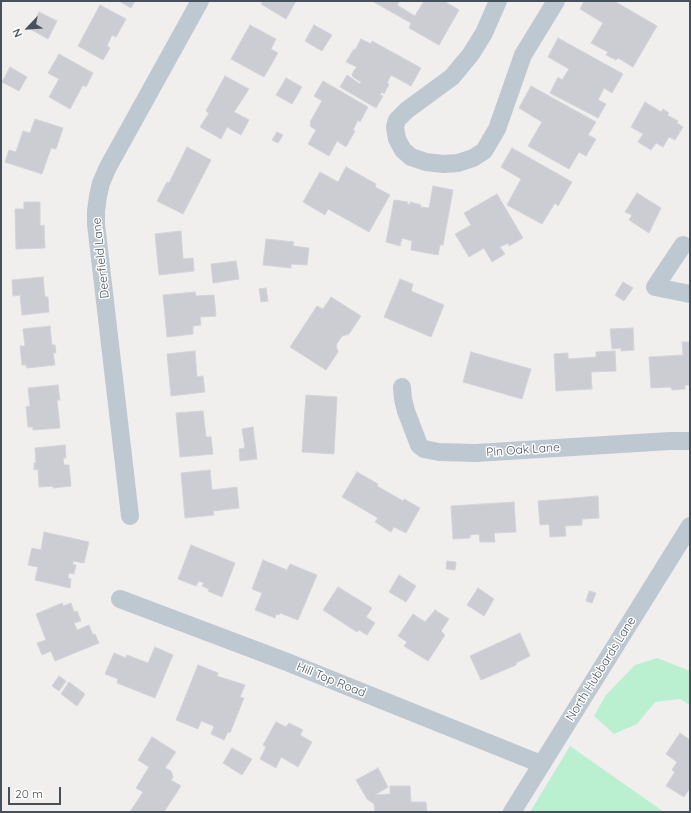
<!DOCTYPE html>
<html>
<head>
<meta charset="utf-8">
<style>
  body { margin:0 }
  #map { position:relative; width:691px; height:813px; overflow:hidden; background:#f1eeee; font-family:Quicksand,sans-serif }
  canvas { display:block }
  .frame { position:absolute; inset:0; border:2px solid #46515c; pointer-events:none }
  .north { position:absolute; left:8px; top:8px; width:40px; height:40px; -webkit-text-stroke:3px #fff; paint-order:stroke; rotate:245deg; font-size:11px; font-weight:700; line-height:16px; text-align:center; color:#46515c }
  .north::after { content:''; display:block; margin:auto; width:14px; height:18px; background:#46515c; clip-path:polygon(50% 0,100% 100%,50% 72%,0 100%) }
  .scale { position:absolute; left:8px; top:787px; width:53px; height:18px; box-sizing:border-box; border:2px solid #46515c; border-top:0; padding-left:5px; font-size:12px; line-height:14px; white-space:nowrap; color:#46515c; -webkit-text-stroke:3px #fff; paint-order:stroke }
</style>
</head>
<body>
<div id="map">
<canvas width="691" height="813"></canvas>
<div class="frame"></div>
<div class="north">N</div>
<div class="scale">20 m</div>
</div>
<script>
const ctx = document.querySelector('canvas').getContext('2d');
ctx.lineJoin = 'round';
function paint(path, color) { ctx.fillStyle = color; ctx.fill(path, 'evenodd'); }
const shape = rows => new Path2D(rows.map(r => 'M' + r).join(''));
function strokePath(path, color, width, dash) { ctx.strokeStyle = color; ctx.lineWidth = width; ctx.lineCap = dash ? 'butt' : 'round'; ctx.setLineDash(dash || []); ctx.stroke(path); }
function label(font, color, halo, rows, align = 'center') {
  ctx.font = font + ' Quicksand,sans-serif'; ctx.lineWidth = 3; ctx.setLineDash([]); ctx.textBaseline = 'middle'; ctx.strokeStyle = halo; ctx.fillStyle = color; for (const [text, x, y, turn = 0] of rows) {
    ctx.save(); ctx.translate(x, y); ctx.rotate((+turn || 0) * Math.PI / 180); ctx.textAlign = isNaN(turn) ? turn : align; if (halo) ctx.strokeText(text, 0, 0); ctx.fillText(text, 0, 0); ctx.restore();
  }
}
const green = shape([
  [657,658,690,671,690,705,680,699,655,702,637,724,614,734,594,716,606,695,635,665],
  [570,746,664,812,530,812]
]);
const building = shape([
  [119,1,135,1,131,8,119,1],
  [263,1,296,1,286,19,261,4,263,1],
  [372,1,400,1,397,5,415,16,424,1,444,1,459,10,439,45,409,28,411,23,372,1],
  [584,1,614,1,657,26,633,67,618,58,616,60,606,55,608,52,591,43,603,23,580,9,584,1],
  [100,5,126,19,116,37,112,35,107,46,110,48,103,60,78,46,100,5],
  [39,12,57,21,48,39,30,29,39,12],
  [250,25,276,39,271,49,278,53,264,77,231,59,250,25],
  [314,25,332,35,322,51,305,41,314,25],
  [558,38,623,74,612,93,604,88,598,100,606,104,598,118,550,93,558,77,562,80,569,69,548,57,558,38],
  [361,39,371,44,372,41,421,68,411,86,391,75,387,83,389,84,384,94,382,92,380,95,383,96,376,108,340,87,347,75,360,84,361,82,353,77,352,74,355,69,357,67,346,62,354,49,355,50,361,39],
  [59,54,93,73,86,87,83,85,70,109,49,97,59,79,48,73,59,54],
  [10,67,27,77,19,91,2,82,10,67],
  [225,76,249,89,234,112,249,120,241,135,227,127,221,139,200,127,209,113,206,111,225,76],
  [286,78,302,87,292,104,276,95,286,78],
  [323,81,368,107,360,122,358,120,353,130,355,131,346,147,337,141,329,156,308,144,316,130,310,126,311,123,310,122,322,101,314,96,323,81],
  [531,86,596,122,588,135,596,139,586,156,579,152,569,169,528,146,542,122,519,108,531,86],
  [645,102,661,112,663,109,669,113,667,115,678,121,677,123,683,127,675,140,669,137,663,147,656,143,651,150,638,142,643,134,631,127,645,102],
  [35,119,63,128,56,149,51,148,42,174,5,162,9,150,16,152,23,131,30,133,35,119],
  [277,132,283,135,278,143,272,140,277,132],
  [187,147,211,160,183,214,157,201,167,182,169,183,187,147],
  [512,148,572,182,558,206,555,203,542,224,507,205,521,179,501,167,512,148],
  [346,167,376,184,375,187,390,195,369,232,328,209,325,215,303,202,320,172,338,182,346,167],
  [433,186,453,190,443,245,440,245,438,255,411,250,412,241,402,238,400,246,386,242,394,200,408,202,407,204,410,205,410,202,421,205,420,207,429,208,433,186],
  [637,193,661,208,649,233,629,220,632,215,625,212,637,193],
  [497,194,523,238,509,246,508,243,500,247,505,254,492,262,484,248,469,257,455,234,471,225,464,213,497,194],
  [24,202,40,202,40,226,44,225,45,248,16,249,15,209,24,209,24,202],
  [181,231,183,259,193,258,194,271,159,275,155,234,181,231],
  [266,239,294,242,293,246,309,248,307,265,291,264,291,268,263,265,266,239],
  [236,261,239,279,213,283,211,264,236,261],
  [43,277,45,297,48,297,49,312,22,315,20,295,13,296,12,280,43,277],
  [400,279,413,284,411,291,444,305,431,337,384,317,400,279],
  [623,282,633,288,624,301,615,295,623,282],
  [266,288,268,301,261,302,259,289,266,288],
  [195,292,196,296,214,295,216,316,200,317,201,325,193,326,193,334,167,337,163,295,195,292],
  [331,297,361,316,349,334,342,336,336,345,338,352,326,370,290,347,317,306,323,309,331,297],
  [50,326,52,345,55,345,56,353,53,353,55,365,27,368,26,365,22,365,20,346,25,346,23,329,50,326],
  [633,328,634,350,621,351,621,348,612,349,610,329,633,328],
  [682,342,690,342,690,385,685,385,685,389,672,390,671,387,651,388,649,357,683,355,682,342],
  [195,351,197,377,203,376,205,392,171,396,167,354,195,351],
  [615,351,616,371,591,372,592,389,556,391,554,354,568,353,568,359,596,357,596,352,615,351],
  [471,352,531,369,522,399,463,382,471,352],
  [58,385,60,400,57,400,60,428,33,430,33,427,28,427,26,407,30,406,28,388,58,385],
  [306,395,337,397,334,454,302,452,306,395],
  [203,411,206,437,211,437,213,454,180,457,176,413,203,411],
  [253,427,257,459,240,461,239,449,245,448,242,429,253,427],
  [65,445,66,458,63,458,64,465,69,465,71,486,53,488,53,486,39,487,38,469,34,470,34,463,36,463,35,448,65,445],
  [210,470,212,490,237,487,239,508,213,511,214,515,185,518,181,473,210,470],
  [357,472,378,484,377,486,403,501,404,499,420,508,406,533,394,527,391,532,375,522,378,518,342,497,357,472],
  [598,496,599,518,582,519,582,525,565,526,566,536,550,537,549,524,540,525,538,501,598,496],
  [514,502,516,532,494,533,495,542,480,542,479,534,470,535,470,538,453,539,451,506,514,502],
  [44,532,89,542,84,563,73,561,73,565,76,565,74,574,69,573,68,578,71,579,70,588,35,580,38,567,28,565,32,548,41,550,44,532],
  [191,545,235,563,222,597,208,591,209,589,202,586,204,583,199,581,196,586,178,579,191,545],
  [263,560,287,570,290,564,317,575,298,620,280,613,279,615,276,614,275,618,255,610,262,593,252,589,263,560],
  [447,561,456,562,455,570,446,569,447,561],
  [399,575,416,586,406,602,389,592,399,575],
  [338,587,372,608,366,617,375,623,367,635,359,630,357,632,323,610,338,587],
  [478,588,494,599,484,616,467,605,478,588],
  [589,591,596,593,592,603,586,601,589,591],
  [62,603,63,606,71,603,74,612,77,611,81,621,74,623,77,630,89,625,93,635,95,634,99,643,55,661,51,651,42,655,37,643,46,640,36,614,62,603],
  [435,610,449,619,441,631,445,635,428,661,404,646,407,642,398,636,413,614,425,622,435,610],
  [520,633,530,656,516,663,516,665,481,680,470,656,520,633],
  [155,647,173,655,155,698,117,683,118,679,105,674,114,653,126,658,127,655,148,663,155,647],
  [198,665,218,673,217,676,245,685,240,697,244,698,230,733,228,732,224,740,211,734,214,726,201,721,198,729,176,720,198,665],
  [59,676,66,681,59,691,52,686,59,676],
  [69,682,85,694,77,706,61,694,69,682],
  [276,722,286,727,289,723,303,730,300,735,312,742,298,767,281,757,276,768,260,759,266,747,263,745,276,722],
  [680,733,690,740,690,788,684,797,666,786,675,772,672,770,677,762,666,754,680,733],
  [152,737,176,752,165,768,171,771,173,777,171,780,181,786,164,812,130,812,143,792,136,788,149,767,138,760,152,737],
  [232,748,252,759,242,775,223,763,232,748],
  [378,768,388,787,375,795,390,794,390,786,410,786,411,802,426,802,427,812,375,812,374,804,367,799,356,780,378,768]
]);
const minor = shape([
  [498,1,484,33,471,54,452,77,407,110,397,120,395,127,397,139,403,150,411,157,426,162,443,164,458,163,473,158,484,151,497,129,523,55,556,1],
  [683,245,655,287,690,294],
  [402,387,403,399,406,411,419,445,424,449,439,452,476,453,670,441,690,441],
  [130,516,96,224,96,211,98,196,101,183,108,167,200,1],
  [120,599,287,662,541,764],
  [512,812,690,526]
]);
const streetNames = [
  ["Deerfield Lane",101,258,-96],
  ["Pin Oak Lane",523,450,-4],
  ["North Hubbards Lane",601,669,-58],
  ["Hill Top Road",331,680,22]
];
paint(green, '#baf0d0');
paint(building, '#cbcdd3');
strokePath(building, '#d2d4da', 1);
strokePath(minor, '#bec8d1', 18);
label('12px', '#46515c', '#fff', streetNames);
</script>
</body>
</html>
